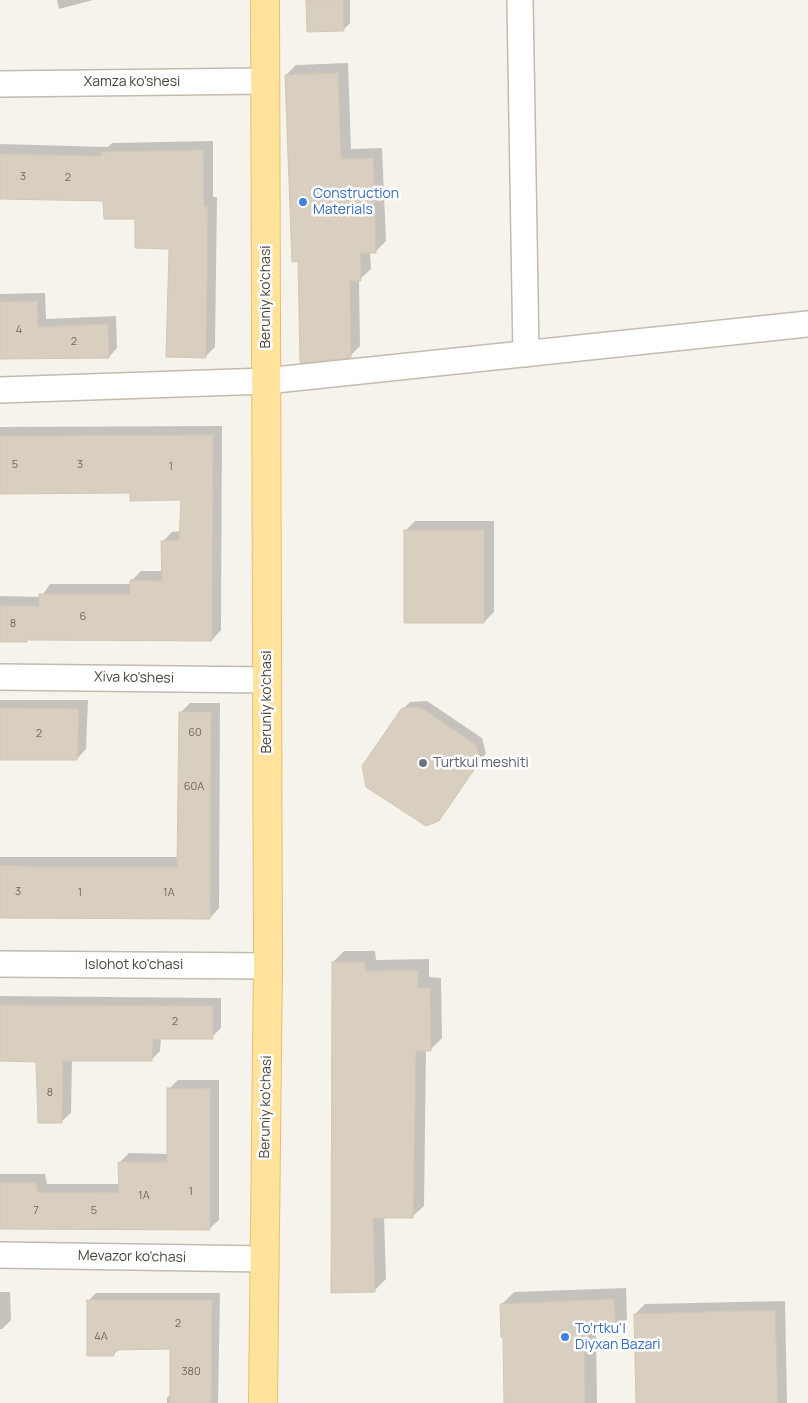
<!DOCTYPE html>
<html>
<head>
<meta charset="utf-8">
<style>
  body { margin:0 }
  canvas { display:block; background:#f6f3ec }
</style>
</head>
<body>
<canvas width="808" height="1403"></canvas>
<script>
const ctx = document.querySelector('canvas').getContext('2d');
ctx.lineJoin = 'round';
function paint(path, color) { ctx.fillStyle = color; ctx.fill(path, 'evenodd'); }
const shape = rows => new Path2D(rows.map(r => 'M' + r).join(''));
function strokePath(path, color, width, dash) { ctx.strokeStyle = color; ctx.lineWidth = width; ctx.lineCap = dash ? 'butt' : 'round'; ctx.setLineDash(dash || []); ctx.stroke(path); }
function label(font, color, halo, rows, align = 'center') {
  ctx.font = font + ' Manrope,sans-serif'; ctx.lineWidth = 5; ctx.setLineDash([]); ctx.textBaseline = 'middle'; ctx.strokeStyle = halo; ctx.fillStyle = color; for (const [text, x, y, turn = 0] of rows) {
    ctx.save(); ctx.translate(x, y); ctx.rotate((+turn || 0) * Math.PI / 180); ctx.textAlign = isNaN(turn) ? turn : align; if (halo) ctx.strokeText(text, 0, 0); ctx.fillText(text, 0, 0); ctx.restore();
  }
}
const shadow = shape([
  [57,0,93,0,59,9],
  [307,0,350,0,350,23,343,30],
  [348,63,351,149,382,148,386,241,376,251,370,252,371,269,359,280,360,346,350,356,299,260,286,75,296,65],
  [213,141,213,197,217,197,215,347,205,357,171,248,136,218,104,200,0,198,0,144,108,147,112,143],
  [45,293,46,319,116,316,117,348,109,357,0,358,0,294],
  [222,426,221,630,212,640,28,638,0,641,0,596,41,597,50,584,131,584,131,581,141,571,163,571,163,541,172,532,181,531,182,499,131,491,0,493,0,427],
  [415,521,494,521,494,612,484,622,405,531],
  [0,700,88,700,86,749,77,759,0,758],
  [427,701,482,738,486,753,438,820,403,709,410,702],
  [190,703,220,703,219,908,210,918,0,917,0,857,179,857,180,713],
  [344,951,375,951,376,960,429,959,429,977,441,978,442,1038,431,1049,426,1050,424,1206,412,1217,384,1217,386,1279,375,1290,333,962],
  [0,996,221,998,221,1028,212,1037,161,1038,160,1051,151,1060,72,1060,71,1113,61,1122,38,1061,0,1060],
  [178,1080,219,1080,219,1220,209,1229,0,1229,0,1174,45,1174,47,1184,120,1184,120,1162,129,1153,168,1154,169,1089],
  [626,1288,627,1319,615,1331,596,1332,597,1403,505,1403,505,1336,502,1304,514,1292],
  [0,1292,10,1292,11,1320,2,1329,0,1329],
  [96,1293,220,1293,218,1403,167,1403,167,1398,171,1394,172,1348,120,1348,113,1355,88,1301],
  [785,1301,787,1403,637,1403,635,1314,645,1304]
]);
const building = shape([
  [306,0,343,0,344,31,307,32,306,0],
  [338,73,341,159,373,158,376,253,360,253,361,281,350,281,351,358,300,363,298,261,292,262,285,75,338,73],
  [203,150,204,207,208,207,206,358,166,357,169,249,135,248,135,219,104,219,103,201,0,199,0,154,101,156,101,152,203,150],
  [37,301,38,327,108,324,109,358,0,359,0,302,37,301],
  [213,435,212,641,27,640,27,642,0,642,0,606,39,606,39,594,130,594,130,580,162,581,161,541,179,540,181,500,130,501,130,493,0,494,0,436,213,435],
  [404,530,484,530,484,623,404,623,404,530],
  [420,707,476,745,480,761,439,821,426,826,366,787,362,766,402,708,420,707],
  [0,708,79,709,77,760,0,760,0,708],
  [179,712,211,712,210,919,0,918,0,865,36,867,177,867,179,712],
  [332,962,365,962,365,971,418,970,418,988,430,988,431,1051,416,1051,413,1218,373,1218,375,1292,331,1293,332,962],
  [0,1005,213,1006,213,1039,153,1039,152,1061,63,1061,62,1123,38,1123,36,1062,0,1061,0,1005],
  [167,1088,210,1089,210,1230,0,1229,0,1183,36,1183,38,1192,119,1193,118,1162,167,1162,167,1088],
  [614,1299,616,1333,584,1334,585,1403,504,1403,503,1337,501,1337,500,1304,614,1299],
  [87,1300,212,1300,211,1403,170,1403,170,1349,114,1350,114,1356,87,1356,87,1300],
  [775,1310,778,1403,636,1403,634,1314,775,1310]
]);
const minor = shape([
  [520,0,526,354],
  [0,84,265,81],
  [0,390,266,381,808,324],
  [0,677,267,680],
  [0,964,268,966],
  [0,1255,264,1259]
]);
const primary = shape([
  [263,1403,268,966,265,0]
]);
const markers = [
  [303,202,5,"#3f7fe0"],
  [423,763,5,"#6b7280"],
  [565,1337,5,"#3f7fe0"]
];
const numberNames = [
  ["3",23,177],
  ["2",68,178],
  ["4",19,330],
  ["2",74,342],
  ["5",15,465],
  ["3",80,465],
  ["1",171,467],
  ["6",83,617],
  ["8",13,624],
  ["60",195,733],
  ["2",39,734],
  ["60A",194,787],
  ["3",18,892],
  ["1",80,893],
  ["1A",169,893],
  ["2",175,1022],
  ["8",50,1093],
  ["1",191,1192],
  ["1A",144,1196],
  ["7",36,1211],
  ["5",94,1211],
  ["2",178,1324],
  ["4A",101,1337],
  ["380",191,1372]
];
const streetNames = [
  ["Xamza ko'shesi",132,82],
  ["Beruniy ko'chasi",266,297,-90],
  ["Xiva ko'shesi",134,678,1],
  ["Beruniy ko'chasi",267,702,-90],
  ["Islohot ko'chasi",134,965],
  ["Beruniy ko'chasi",266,1107,-89],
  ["Mevazor ko'chasi",132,1257,1]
];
const shopNames = [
  ["Construction",313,194],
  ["Materials",313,210],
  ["To'rtku'l",575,1329],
  ["Diyxan Bazari",575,1345]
];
const worshipNames = [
  ["Turtkul meshiti",433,763]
];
paint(shadow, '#0003');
paint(building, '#d8cfc1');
strokePath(building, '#d3c7b4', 1);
strokePath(minor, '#c2bbae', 28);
strokePath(primary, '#e6c16a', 30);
strokePath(minor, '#fff', 25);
strokePath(primary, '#ffe39c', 28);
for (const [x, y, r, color] of markers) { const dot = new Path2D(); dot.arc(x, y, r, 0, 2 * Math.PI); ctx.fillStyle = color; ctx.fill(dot); strokePath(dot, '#fff', 2); }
label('11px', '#6e675b', null, numberNames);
label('14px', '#4b4439', '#fff', streetNames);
label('14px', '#366cbe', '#fff', shopNames, 'left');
label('14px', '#5b616d', '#fff', worshipNames, 'left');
</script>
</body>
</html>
